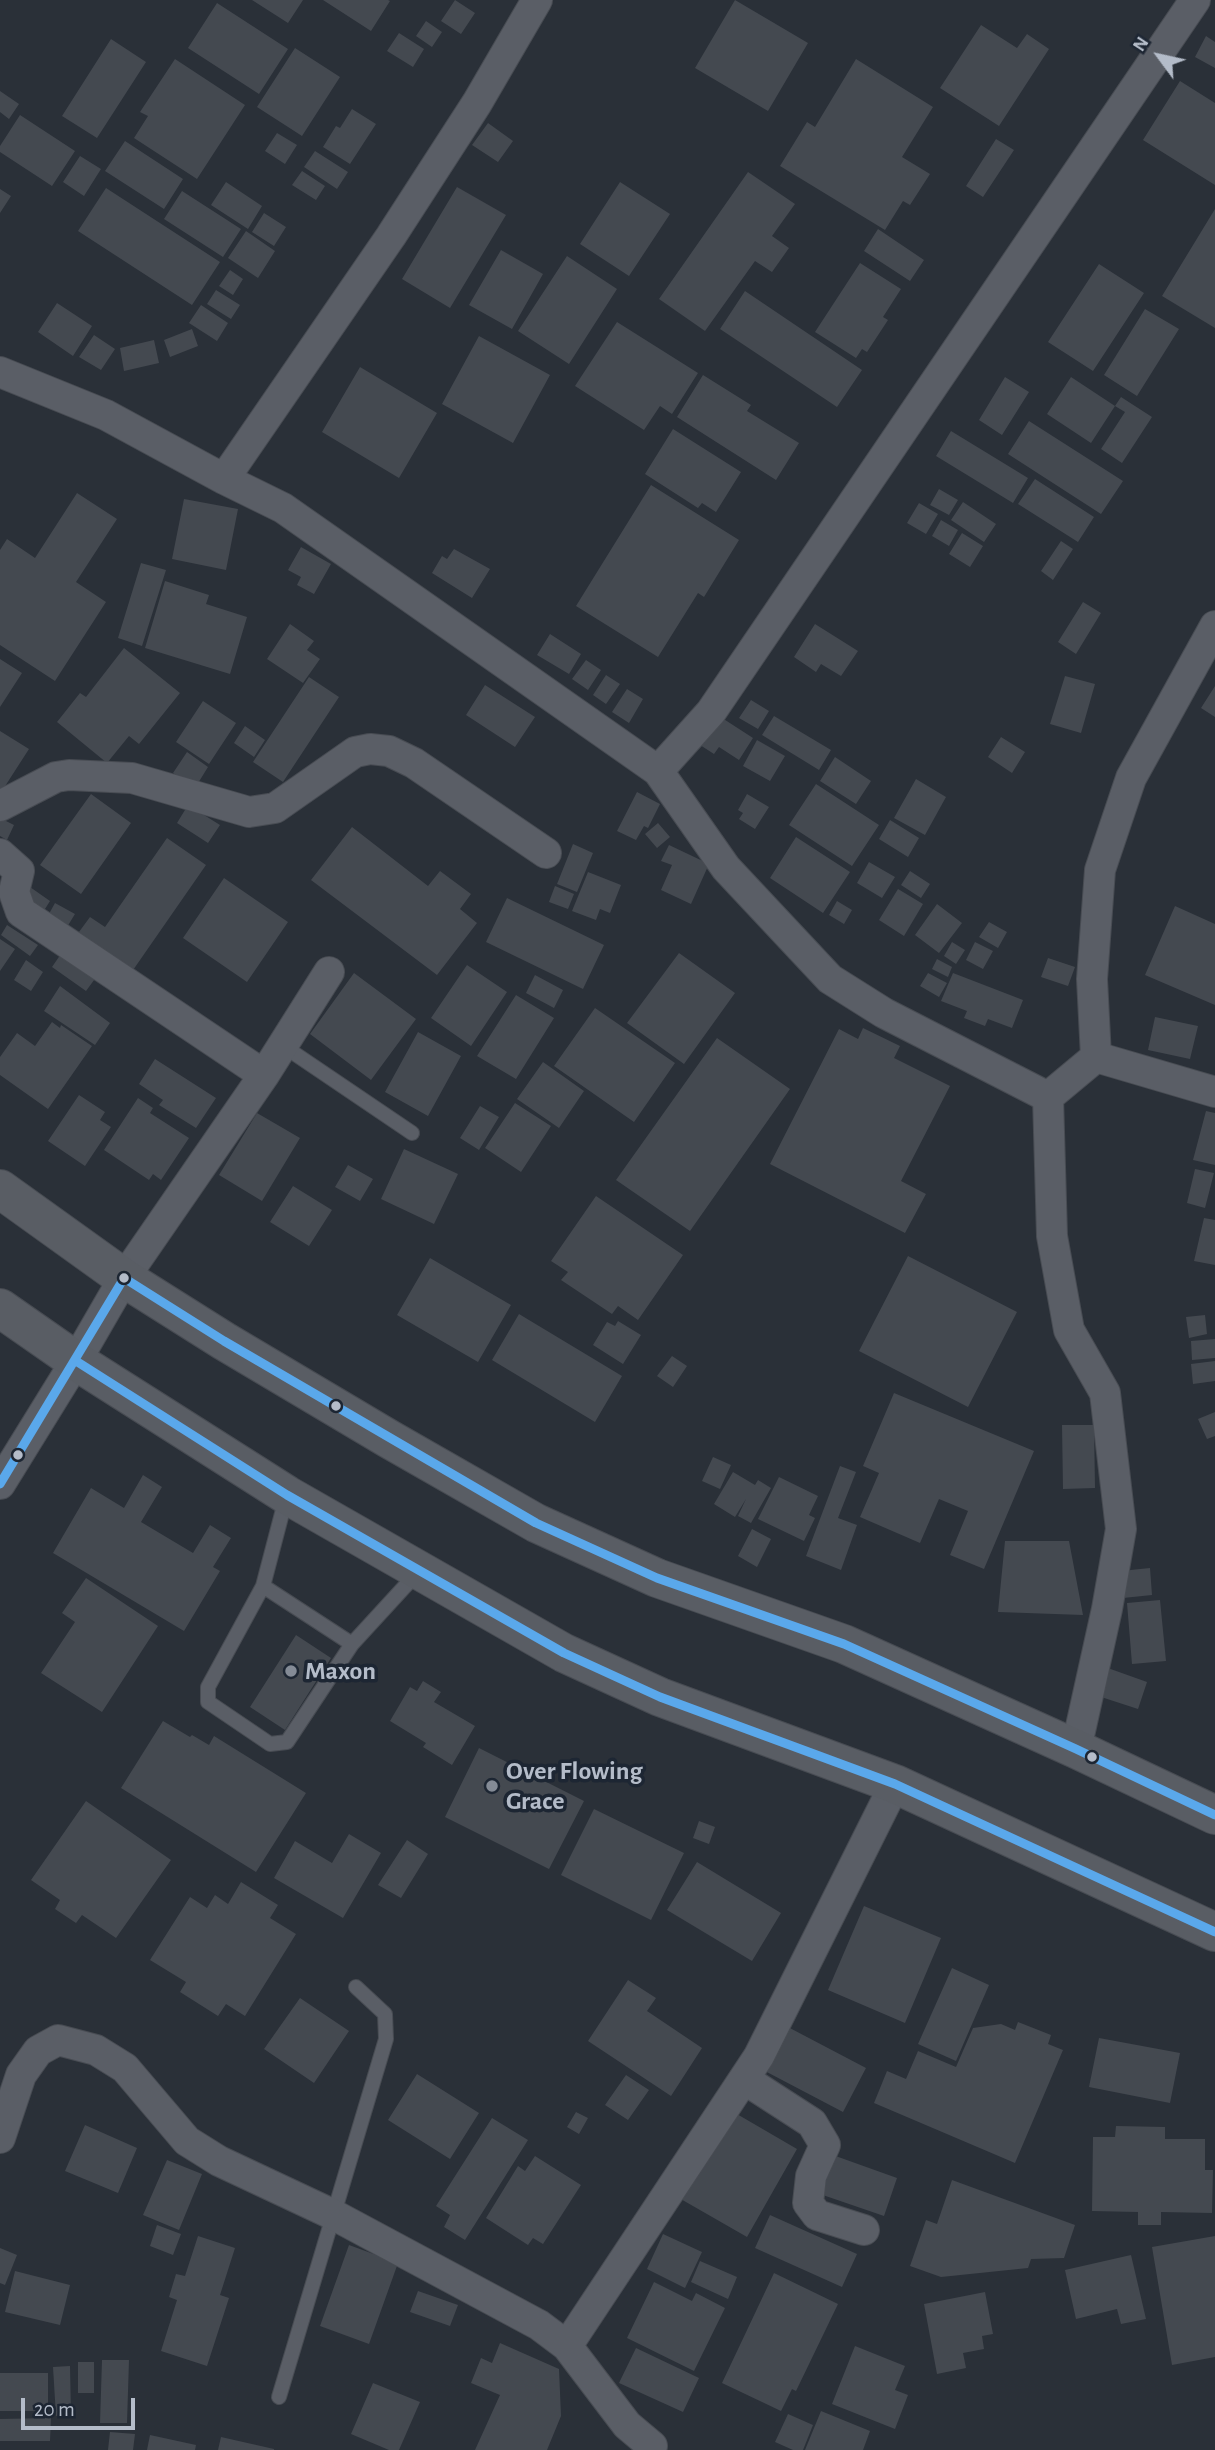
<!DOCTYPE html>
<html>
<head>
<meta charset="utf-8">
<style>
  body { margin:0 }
  #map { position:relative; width:1215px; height:2450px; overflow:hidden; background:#2a3038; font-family:"Alegreya Sans",sans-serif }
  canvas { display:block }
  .north { position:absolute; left:1124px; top:21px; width:70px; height:70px; -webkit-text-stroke:5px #1d2633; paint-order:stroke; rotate:303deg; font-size:19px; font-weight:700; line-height:28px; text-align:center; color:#b4bcc9 }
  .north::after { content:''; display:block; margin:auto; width:24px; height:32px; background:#b4bcc9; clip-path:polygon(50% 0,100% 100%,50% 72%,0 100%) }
  .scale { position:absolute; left:21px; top:2398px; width:114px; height:32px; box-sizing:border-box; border:4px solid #b4bcc9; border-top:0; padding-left:9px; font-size:21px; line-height:24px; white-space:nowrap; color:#b4bcc9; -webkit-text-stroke:5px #1d2633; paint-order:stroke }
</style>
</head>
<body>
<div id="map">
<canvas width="1215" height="2450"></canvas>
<div class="north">N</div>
<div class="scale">20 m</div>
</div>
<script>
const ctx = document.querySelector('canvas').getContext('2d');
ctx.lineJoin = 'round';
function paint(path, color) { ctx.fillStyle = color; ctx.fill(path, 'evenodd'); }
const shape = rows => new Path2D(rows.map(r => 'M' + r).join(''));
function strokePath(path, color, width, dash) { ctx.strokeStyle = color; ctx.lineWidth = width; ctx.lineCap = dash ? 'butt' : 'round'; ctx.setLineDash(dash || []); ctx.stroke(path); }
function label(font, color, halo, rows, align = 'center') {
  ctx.font = font + ' "Alegreya Sans",sans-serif'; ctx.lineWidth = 7; ctx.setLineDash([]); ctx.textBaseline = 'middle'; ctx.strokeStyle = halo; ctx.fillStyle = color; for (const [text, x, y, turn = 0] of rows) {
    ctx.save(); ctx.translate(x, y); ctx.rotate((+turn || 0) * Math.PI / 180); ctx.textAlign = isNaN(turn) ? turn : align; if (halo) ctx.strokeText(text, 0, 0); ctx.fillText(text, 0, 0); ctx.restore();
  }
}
const building = shape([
  [252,0,303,0,288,23],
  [323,0,388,0,390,1,371,31],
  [455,0,475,13,461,34,441,21],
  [735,0,808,43,768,111,695,68],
  [217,3,288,49,259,94,188,48],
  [426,21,442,32,432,47,416,36],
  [981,25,1017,48,1027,34,1049,49,999,126,940,88],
  [399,33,424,49,413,67,387,51],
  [1206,36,1215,42,1215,68,1195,57],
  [111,39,146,62,97,138,62,116],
  [295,48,340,77,302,136,257,107],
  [175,59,245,105,197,179,134,138,148,116,140,112],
  [856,59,933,107,902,157,930,174,910,205,903,201,885,230,780,166,807,122,815,127],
  [1180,81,1215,103,1215,185,1143,140],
  [0,91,19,104,9,119,0,112],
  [352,109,376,124,350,164,323,147,336,126,340,128],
  [20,115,75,151,52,186,0,152,0,146],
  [488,123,513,141,498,162,472,145],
  [277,133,297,145,285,164,265,151],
  [996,139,1014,150,983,197,966,186],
  [125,141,183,179,164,209,105,171],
  [315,151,348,172,337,189,304,167],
  [80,156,101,169,84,196,63,182],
  [302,171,325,186,316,200,292,185],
  [748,172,795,204,772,236,789,248,772,272,755,261,705,331,659,299],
  [226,182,262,206,248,229,211,205],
  [620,182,670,214,629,276,580,244],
  [457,187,506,215,450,308,402,279],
  [106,188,220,262,192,305,78,231],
  [0,189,11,196,0,213],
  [182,191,241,229,223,257,164,219],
  [1215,209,1215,328,1162,296],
  [264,213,286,227,274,246,252,232],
  [878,229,924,260,910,281,864,251],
  [246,231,275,251,258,278,228,258],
  [501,250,543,274,512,329,469,305],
  [567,256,617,289,569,364,518,331],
  [860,263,901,289,883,317,888,320,867,352,862,349,856,358,815,332],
  [1099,264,1144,293,1093,371,1048,342],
  [230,270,243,279,233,295,219,286],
  [216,290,240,305,231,319,207,304],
  [745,291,862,370,837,407,720,329],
  [57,303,92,326,73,356,38,332],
  [201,305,228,323,217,341,189,323],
  [1145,309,1179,329,1137,396,1104,375],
  [617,322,698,373,672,414,660,406,644,430,575,386],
  [192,329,198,346,170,357,164,340],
  [94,335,115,349,101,370,79,357],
  [479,336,550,375,513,443,442,404],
  [154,340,159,363,124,371,120,348],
  [360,367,437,413,399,478,322,432],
  [703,375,751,405,747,411,799,443,776,480,677,417],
  [1005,377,1029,392,1002,435,979,420],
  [1071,377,1115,406,1091,443,1047,414],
  [1121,397,1152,417,1122,463,1101,449,1125,412,1115,406],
  [1029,421,1123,481,1101,514,1008,454],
  [673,429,741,472,716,512,702,503,698,508,645,474],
  [951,431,1028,478,1013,503,936,456],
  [1035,479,1094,517,1078,542,1018,504],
  [651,485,739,540,704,597,698,593,658,657,576,606],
  [939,489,958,500,949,515,930,505],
  [77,493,117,519,76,582,106,602,55,681,0,645,0,550,7,539,35,558],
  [184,499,238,509,226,570,172,559],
  [963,502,996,524,984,542,951,520],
  [919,503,938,514,926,534,907,523],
  [941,520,958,530,949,546,932,536],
  [962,533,983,546,970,567,949,554],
  [1061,541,1073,549,1053,580,1041,571],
  [301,547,331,564,314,594,297,585,301,577,288,570],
  [454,549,490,569,472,598,432,573,442,556,447,559],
  [141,563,166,570,142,646,118,638],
  [165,581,209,595,206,604,247,617,230,674,145,648],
  [1083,602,1101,613,1076,654,1058,642],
  [290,624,314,641,307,650,320,659,303,683,267,659],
  [815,624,858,651,841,676,821,664,816,672,794,657],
  [550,634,581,654,569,674,537,655],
  [124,648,180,693,139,744,129,736,107,763,57,722,80,693,86,697],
  [0,659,22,673,0,707],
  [586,660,601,670,588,690,572,679],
  [606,675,620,684,606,704,593,695],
  [1065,676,1095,684,1081,733,1050,724],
  [309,677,339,697,283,782,253,762],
  [485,685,535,717,515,747,466,715],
  [1215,686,1215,717,1201,708],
  [627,689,643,699,629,723,612,712],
  [751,700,769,711,758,729,739,718],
  [203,701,236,723,209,764,176,742],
  [719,716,753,738,739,760,719,747,714,754,700,745],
  [774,716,831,750,819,770,762,735],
  [245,726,265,740,254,757,234,743],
  [0,731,29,749,0,794],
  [1001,737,1025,752,1012,773,988,757],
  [757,740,785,756,770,781,743,766],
  [187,752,208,767,195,788,173,773],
  [835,757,871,781,856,804,820,781],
  [916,779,946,797,925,835,894,818],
  [816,784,879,825,852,866,789,825],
  [637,792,660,804,648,828,644,826,636,840,617,831],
  [91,794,131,823,81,894,40,865],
  [747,794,769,807,755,829,739,819,743,813,738,810],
  [188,805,220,825,208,843,177,823],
  [0,818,14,825,7,840,0,836],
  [890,820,919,838,908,857,879,839],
  [658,823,670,837,657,848,645,834],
  [352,827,428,886,440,871,471,894,460,909,477,923,437,975,311,880],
  [796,837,850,872,823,913,770,878],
  [167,838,206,865,131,973,76,936,90,917,105,927],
  [573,844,593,853,577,892,557,884],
  [669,845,709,864,691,904,661,890,672,865,661,861],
  [869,862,895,877,882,898,857,883],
  [910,871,930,884,921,898,901,885],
  [588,872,621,885,610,913,600,909,596,920,572,911],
  [224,878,288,922,247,982,183,938],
  [555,886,574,894,568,909,549,902],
  [30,887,50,901,40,917,19,903],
  [898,889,923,904,904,936,879,920],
  [507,898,604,945,583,989,486,942],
  [837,901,852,910,844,924,829,915],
  [55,903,75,914,64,932,45,921],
  [937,904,962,923,939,953,915,935],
  [1175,906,1215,924,1215,1005,1145,975],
  [989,922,1007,932,998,948,979,937],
  [7,925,38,945,30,956,1,935],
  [0,939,15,949,0,971],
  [952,942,965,950,956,964,944,956],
  [975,942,993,951,983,969,966,960],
  [65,948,100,972,86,991,52,967],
  [679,953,735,993,684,1064,627,1023],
  [1048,958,1075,967,1068,986,1041,977],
  [937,959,952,967,948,977,932,969],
  [26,960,43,972,31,991,14,980],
  [467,965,507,992,471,1046,431,1018],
  [354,973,416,1019,371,1080,310,1034],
  [928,973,947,983,939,997,920,986],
  [953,973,1023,1000,1012,1028,988,1019,985,1026,964,1018,967,1011,941,1001],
  [535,975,563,990,554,1008,526,993],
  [60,986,110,1023,95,1045,44,1011],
  [516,995,554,1018,516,1079,477,1056],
  [595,1008,675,1063,634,1122,554,1066],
  [1155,1017,1198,1026,1190,1059,1148,1050],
  [52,1022,60,1028,61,1025,92,1046,48,1109,0,1075,0,1057,17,1033,35,1046],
  [863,1028,900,1046,894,1058,950,1086,901,1181,926,1194,905,1233,770,1164,839,1029,858,1039],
  [418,1032,461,1056,428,1116,385,1092],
  [717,1038,790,1089,690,1231,616,1180],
  [155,1059,216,1098,196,1128,159,1105,163,1100,139,1084],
  [543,1062,584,1091,559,1128,517,1099],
  [79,1095,105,1112,100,1120,111,1127,85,1166,48,1141],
  [138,1098,153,1108,150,1113,189,1138,161,1180,153,1174,149,1180,104,1150],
  [515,1103,551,1126,521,1172,485,1148],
  [480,1106,499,1117,479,1150,460,1138],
  [1206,1111,1215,1113,1215,1165,1193,1160],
  [257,1113,300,1138,262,1201,219,1175],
  [404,1149,458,1174,434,1224,381,1199],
  [348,1165,373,1179,360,1201,335,1187],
  [1195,1169,1214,1173,1205,1208,1187,1203],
  [293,1186,332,1210,309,1246,270,1222],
  [596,1196,683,1255,638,1320,618,1306,612,1314,561,1280,568,1272,551,1261],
  [1204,1218,1215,1220,1215,1265,1194,1261],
  [908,1256,1017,1312,968,1407,859,1351],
  [430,1258,511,1305,478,1362,397,1315],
  [519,1314,622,1376,595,1422,492,1360],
  [1205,1315,1207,1334,1189,1338,1186,1317],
  [618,1321,641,1335,623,1364,593,1345,607,1322,615,1326],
  [1215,1339,1215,1358,1192,1360,1191,1341],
  [672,1356,687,1366,673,1387,657,1376],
  [1215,1361,1215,1381,1193,1384,1191,1364],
  [894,1393,1034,1451,984,1569,950,1555,968,1511,939,1499,920,1543,860,1517,879,1473,863,1466],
  [1215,1412,1215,1436,1207,1439,1198,1419],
  [1062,1425,1094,1425,1095,1488,1063,1489],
  [713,1457,731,1465,720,1489,702,1481],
  [840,1466,856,1472,838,1518,857,1525,841,1570,806,1556],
  [733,1472,755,1485,758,1480,771,1488,751,1523,738,1516,746,1499,735,1517,714,1504],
  [143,1475,162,1487,141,1522,193,1553,210,1525,231,1538,213,1567,220,1571,184,1631,53,1553,91,1488,124,1508],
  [779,1477,818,1496,809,1515,815,1518,804,1541,758,1519],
  [752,1529,771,1539,757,1567,738,1556],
  [1005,1541,1069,1541,1083,1615,998,1612],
  [1150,1568,1152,1595,1123,1598,1121,1571],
  [86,1578,158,1626,102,1712,41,1673,75,1622,62,1613],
  [1160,1600,1166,1661,1132,1664,1127,1603],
  [296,1635,331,1658,285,1730,250,1707],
  [1105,1667,1147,1682,1138,1709,1095,1695],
  [423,1681,441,1692,434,1702,475,1726,452,1765,423,1747,426,1743,390,1721,410,1687,417,1691],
  [163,1721,190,1737,192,1735,209,1745,214,1736,306,1793,256,1872,121,1788],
  [479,1748,584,1801,549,1869,445,1817],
  [86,1801,171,1860,116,1938,82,1915,76,1923,55,1909,60,1900,31,1880],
  [594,1809,684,1853,651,1920,561,1875],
  [699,1821,715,1827,709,1844,693,1838],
  [349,1834,381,1853,343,1918,274,1878,295,1841,332,1863],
  [407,1840,428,1854,401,1898,378,1885],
  [697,1862,781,1913,752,1961,667,1910],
  [241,1882,278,1905,270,1918,296,1934,245,2016,226,2004,218,2016,180,1992,186,1982,150,1960,190,1897,207,1908,215,1895,228,1904],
  [864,1906,941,1938,905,2023,828,1990],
  [952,1968,989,1985,956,2061,918,2044],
  [628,1980,656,1998,647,2011,702,2048,671,2096,588,2041],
  [300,1998,349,2031,314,2083,264,2049],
  [1018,2022,1051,2035,1048,2044,1063,2050,1015,2163,874,2103,887,2071,906,2079,918,2051,956,2067,973,2028,1001,2024,1015,2030],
  [786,2026,866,2068,843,2112,763,2070],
  [1099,2038,1180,2053,1170,2103,1089,2087],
  [417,2074,479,2113,450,2159,388,2120],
  [626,2075,649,2090,628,2120,605,2105],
  [730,2110,797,2149,747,2237,679,2198],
  [576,2112,588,2118,579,2134,567,2127],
  [492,2118,528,2140,465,2240,444,2227,450,2215,436,2206],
  [85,2125,137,2148,118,2193,65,2171],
  [1116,2126,1165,2127,1165,2139,1205,2139,1205,2170,1213,2170,1212,2213,1161,2212,1161,2225,1138,2225,1138,2212,1092,2211,1093,2137,1115,2137],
  [830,2154,897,2178,884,2216,817,2193],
  [535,2156,581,2185,543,2244,533,2238,528,2245,486,2218,518,2166,525,2171],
  [167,2160,202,2174,179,2230,143,2215],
  [952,2180,1075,2225,1064,2258,1031,2259,1028,2268,941,2277,910,2266,926,2220,937,2224],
  [770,2215,857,2254,842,2287,755,2248],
  [157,2225,181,2234,173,2255,150,2246],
  [663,2234,702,2252,685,2288,647,2269],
  [198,2236,235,2248,220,2295,229,2298,207,2366,161,2351,177,2300,169,2297,176,2274,185,2276],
  [1215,2236,1215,2357,1172,2365,1152,2247],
  [349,2245,398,2263,369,2344,320,2326],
  [0,2248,17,2255,5,2285,0,2283],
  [1131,2255,1146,2319,1121,2324,1117,2309,1076,2319,1065,2270],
  [700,2261,737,2277,728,2299,691,2282],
  [15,2271,70,2285,60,2325,5,2312],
  [774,2273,838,2304,796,2391,792,2389,781,2411,722,2383],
  [654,2282,692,2301,696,2293,725,2308,694,2371,627,2338],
  [418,2291,458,2305,450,2326,410,2312],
  [985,2292,993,2334,982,2336,984,2349,963,2353,966,2368,937,2374,924,2304],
  [500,2343,559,2369,561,2416,547,2450,475,2450,500,2395,471,2383,481,2358,492,2363],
  [855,2346,905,2366,895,2390,908,2395,895,2429,832,2404],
  [636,2348,699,2378,683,2412,619,2383],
  [102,2360,129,2360,127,2423,100,2423],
  [78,2362,94,2362,94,2393,78,2393],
  [70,2366,71,2414,56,2416,53,2367],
  [0,2373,48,2373,48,2411,0,2411],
  [373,2383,420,2402,399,2450,389,2450,351,2434],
  [821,2411,870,2431,863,2450,805,2450],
  [788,2414,813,2425,803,2450,793,2450,775,2442],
  [51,2418,50,2441,0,2441,0,2419],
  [110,2432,135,2434,133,2450,108,2450],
  [150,2435,196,2445,195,2450,147,2450],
  [221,2437,274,2449,274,2450,218,2450]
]);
const service = shape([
  [282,1045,412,1133],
  [286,1498,263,1586,208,1687,208,1702,270,1744,287,1742,352,1644,419,1571],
  [263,1586,352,1644],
  [279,2397,386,2039,385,2014,356,1987]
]);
const minor = shape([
  [0,372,106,415,224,479,283,508,658,771,726,868,830,979,884,1013,1048,1097,1052,1236,1069,1330,1105,1393,1121,1529,1107,1609,1076,1749],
  [224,479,391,236,477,103,537,0],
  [658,771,711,712,1195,0],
  [0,806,56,777,69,775,132,778,249,812,275,808,355,752,370,749,389,751,414,763,546,853],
  [0,854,19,871,14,892,21,912,264,1075],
  [1096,1057,1215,1092],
  [1048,1097,1096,1057,1092,979,1100,870,1131,778,1215,626],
  [0,1484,76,1361,124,1278,264,1075,329,972],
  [744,2079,812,2123,825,2145,811,2176,808,2203,817,2215,864,2230],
  [0,2138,21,2075,38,2051,58,2040,96,2050,125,2068,187,2141,219,2161,334,2215,539,2325,567,2346],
  [650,2450,652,2446,627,2425,567,2346,759,2056,895,1784]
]);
const secondary = shape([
  [0,1189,124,1278,224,1341,389,1439,536,1523,657,1578,844,1644,1076,1749,1215,1815],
  [0,1308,76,1361,287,1495,564,1653,660,1697,895,1784,1215,1932]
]);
const bus1 = shape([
  [76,1361,287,1495,564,1653,660,1697,895,1784,1215,1932],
  [0,1484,124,1278,224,1341,536,1523,657,1578,844,1644,1076,1749,1215,1815]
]);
const markers = [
  [124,1278,6,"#b4bcc9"],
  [336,1406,6,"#b4bcc9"],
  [18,1455,6,"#b4bcc9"],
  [291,1671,7,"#848b96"],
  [1092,1757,6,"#b4bcc9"],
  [492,1786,7,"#848b96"]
];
const poiNames = [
  ["Maxon",305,1671],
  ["Over Flowing",506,1771],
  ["Grace",506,1801]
];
paint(building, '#444950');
strokePath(service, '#484c53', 16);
strokePath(minor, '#484c53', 32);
strokePath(secondary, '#484c53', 40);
strokePath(service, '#5a5e66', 14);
strokePath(minor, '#5a5e66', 30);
strokePath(secondary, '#595d64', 38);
strokePath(bus1, '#5aa8eb', 9);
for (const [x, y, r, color] of markers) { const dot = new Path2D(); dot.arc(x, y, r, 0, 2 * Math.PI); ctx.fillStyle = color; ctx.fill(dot); strokePath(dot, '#1d2633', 2.5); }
label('bold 26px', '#b4bcc9', '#1d2633', poiNames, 'left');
</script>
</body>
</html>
